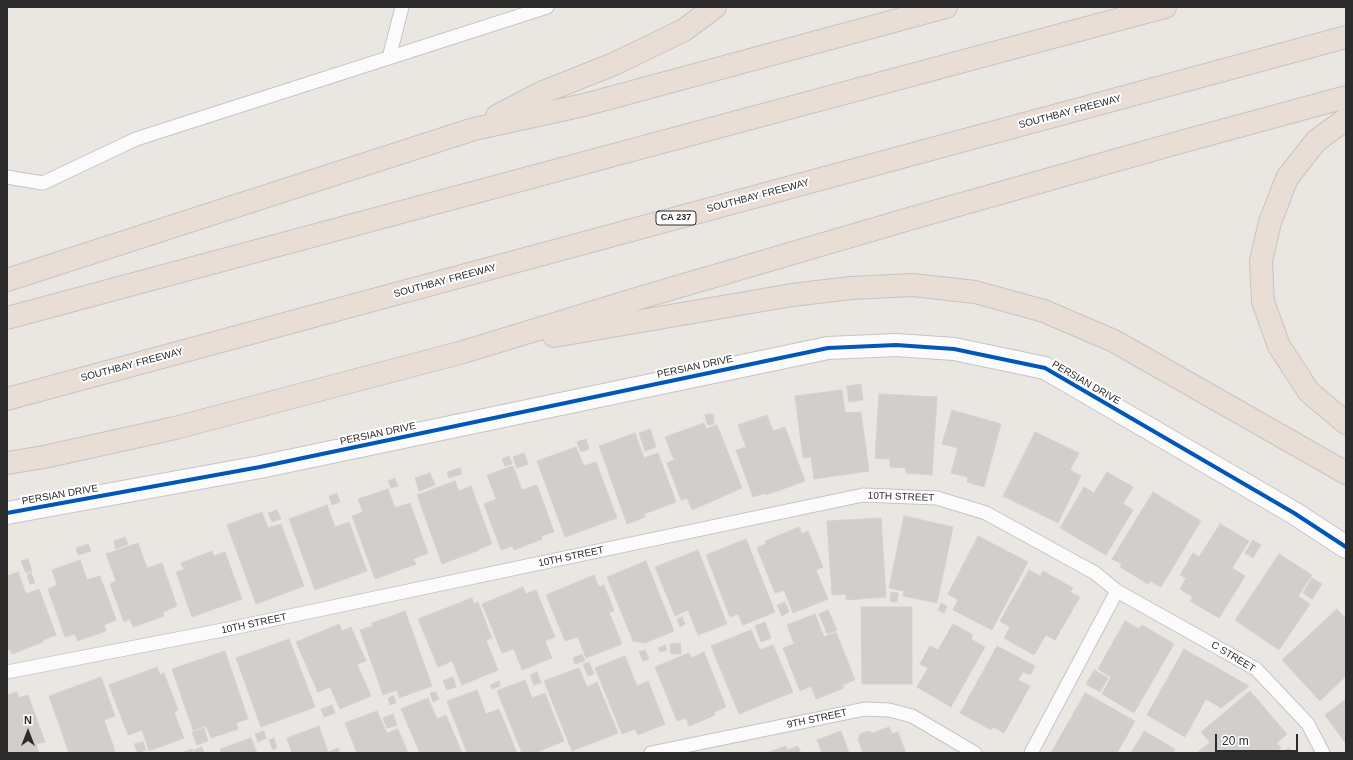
<!DOCTYPE html>
<html>
<head>
<meta charset="utf-8">
<style>
  body { margin:0 }
  #map { position:relative; width:1353px; height:760px; overflow:hidden; background:#eae6e2; font-family:Arial,sans-serif }
  canvas { display:block }
  .frame { position:absolute; inset:0; border:8px solid #2c2c2c; pointer-events:none }
  .north { position:absolute; left:8px; top:712px; width:40px; height:40px; -webkit-text-stroke:3px #fff; paint-order:stroke; rotate:0deg; font-size:11px; font-weight:700; line-height:16px; text-align:center; color:#2c2c2c }
  .north::after { content:''; display:block; margin:auto; width:14px; height:18px; background:#2c2c2c; clip-path:polygon(50% 0,100% 100%,50% 72%,0 100%) }
  .scale { position:absolute; left:1215px; top:734px; width:83px; height:18px; box-sizing:border-box; border:2px solid #2c2c2c; border-top:0; padding-left:5px; font-size:12px; line-height:14px; white-space:nowrap; color:#2c2c2c; -webkit-text-stroke:3px #fff; paint-order:stroke }
</style>
</head>
<body>
<div id="map">
<canvas width="1353" height="760"></canvas>
<div class="frame"></div>
<div class="north">N</div>
<div class="scale">20 m</div>
</div>
<script>
const ctx = document.querySelector('canvas').getContext('2d');
ctx.lineJoin = 'round';
function paint(path, color) { ctx.fillStyle = color; ctx.fill(path, 'evenodd'); }
const shape = rows => new Path2D(rows.map(r => 'M' + r).join(''));
function strokePath(path, color, width, dash) { ctx.strokeStyle = color; ctx.lineWidth = width; ctx.lineCap = dash ? 'butt' : 'round'; ctx.setLineDash(dash || []); ctx.stroke(path); }
function label(font, color, halo, rows, align = 'center') {
  ctx.font = font + ' Arial,sans-serif'; ctx.lineWidth = 4; ctx.setLineDash([]); ctx.textBaseline = 'middle'; ctx.strokeStyle = halo; ctx.fillStyle = color; for (const [text, x, y, turn = 0] of rows) {
    ctx.save(); ctx.translate(x, y); ctx.rotate((+turn || 0) * Math.PI / 180); ctx.textAlign = isNaN(turn) ? turn : align; if (halo) ctx.strokeText(text, 0, 0); ctx.fillText(text, 0, 0); ctx.restore();
  }
}
const building = shape([
  [861,384,863,400,849,402,847,386,861,384],
  [842,390,845,413,861,412,869,471,814,479,811,457,803,458,795,396,842,390],
  [879,394,937,397,932,475,906,473,906,468,890,467,890,459,875,458,879,394],
  [952,410,1001,424,984,487,967,482,968,477,951,473,958,448,942,444,952,410],
  [713,414,714,424,707,425,705,415,713,414],
  [767,415,773,431,785,427,805,481,766,495,765,493,753,497,736,450,746,447,738,425,767,415],
  [704,423,706,429,717,425,742,488,692,510,687,498,681,500,667,463,674,460,665,437,704,423],
  [650,429,656,447,645,451,639,433,650,429],
  [1035,432,1079,453,1070,470,1081,476,1058,523,1003,496,1035,432],
  [635,433,644,458,658,453,676,502,644,514,645,517,627,524,599,446,635,433],
  [586,439,589,449,581,452,577,442,586,439],
  [576,447,584,466,596,462,617,518,565,537,537,461,576,447],
  [524,453,528,464,517,468,513,457,524,453],
  [509,456,512,464,505,466,502,459,509,456],
  [513,466,522,490,537,485,554,532,541,536,542,539,514,550,512,546,501,550,484,504,496,499,487,475,513,466],
  [460,468,462,474,449,478,447,472,460,468],
  [1107,472,1133,487,1123,504,1133,510,1106,555,1060,528,1084,487,1094,493,1107,472],
  [430,473,435,485,419,491,415,478,430,473],
  [395,478,398,486,391,488,388,481,395,478],
  [455,481,459,491,471,486,492,544,479,549,479,550,442,564,417,495,455,481],
  [388,489,395,508,410,503,428,553,413,559,416,564,375,579,352,516,363,512,358,499,388,489],
  [1153,492,1201,521,1161,587,1150,581,1148,584,1120,567,1122,564,1112,559,1153,492],
  [337,493,340,502,332,505,329,496,337,493],
  [327,505,335,527,349,522,367,571,315,590,289,519,327,505],
  [277,510,281,519,272,522,268,513,277,510],
  [262,512,268,528,281,524,304,586,256,604,227,525,262,512],
  [904,516,953,527,937,603,903,596,904,591,889,588,904,516],
  [881,518,886,597,846,600,846,594,832,595,827,521,881,518],
  [1220,524,1249,541,1232,568,1245,576,1219,618,1190,601,1193,597,1180,589,1186,578,1180,575,1193,553,1199,557,1220,524],
  [799,527,802,534,808,531,823,567,816,570,828,599,793,613,784,590,775,593,757,548,766,544,765,541,799,527],
  [978,536,1028,562,992,630,953,610,958,600,948,594,978,536],
  [125,537,128,544,116,549,114,541,125,537],
  [746,539,775,612,743,625,738,614,730,617,706,555,746,539],
  [1253,540,1261,545,1253,558,1245,553,1253,540],
  [138,543,147,568,162,563,177,606,163,612,164,616,133,627,130,619,124,622,110,584,116,581,106,554,138,543],
  [88,544,91,551,78,555,76,548,88,544],
  [698,550,727,624,698,635,688,610,675,616,655,567,698,550],
  [212,551,214,556,225,552,242,599,192,617,176,572,184,569,181,563,212,551],
  [1279,554,1312,575,1298,596,1310,604,1279,650,1235,620,1279,554],
  [28,559,32,571,26,573,21,561,28,559],
  [80,560,87,580,100,576,116,620,104,625,106,631,78,641,75,634,65,637,48,589,57,585,52,570,80,560],
  [646,561,674,631,645,643,633,641,607,577,646,561],
  [1029,570,1040,576,1043,571,1073,588,1070,592,1080,597,1055,640,1046,635,1034,655,1004,638,1010,627,1000,621,1029,570],
  [18,572,26,594,39,589,56,635,43,640,43,642,12,654,10,649,7,650,7,576,18,572],
  [31,573,35,583,30,584,27,575,31,573],
  [594,575,599,587,604,585,614,611,609,612,622,644,586,658,578,637,565,641,546,595,594,575],
  [1312,578,1322,584,1312,599,1303,593,1312,578],
  [523,587,526,594,536,590,555,637,545,641,552,658,522,670,514,649,502,653,482,604,523,587],
  [891,592,898,593,897,602,890,601,891,592],
  [472,598,474,604,478,602,492,638,486,640,498,670,462,685,452,661,438,667,418,619,472,598],
  [785,602,789,612,782,616,777,605,785,602],
  [941,603,947,606,944,613,938,610,941,603],
  [861,607,912,607,912,684,862,684,861,607],
  [1337,609,1346,619,1346,676,1320,701,1282,660,1337,609],
  [828,610,837,630,827,634,819,614,828,610],
  [405,611,432,686,399,698,397,690,383,695,360,630,373,626,372,623,405,611],
  [815,614,824,637,836,632,855,680,842,685,844,688,816,699,811,686,800,691,783,648,794,644,787,625,815,614],
  [682,617,685,624,680,627,677,619,682,617],
  [1125,621,1139,629,1142,625,1174,644,1134,713,1102,694,1111,677,1098,669,1125,621],
  [765,622,771,638,761,642,755,626,765,622],
  [339,624,342,631,351,627,366,661,357,664,371,696,340,709,330,687,318,692,296,642,339,624],
  [953,624,973,635,971,639,985,647,951,707,917,687,928,668,920,664,930,646,938,650,953,624],
  [751,630,760,650,773,645,793,692,739,714,711,646,751,630],
  [289,639,315,707,261,727,236,658,289,639],
  [680,643,681,654,671,654,670,644,680,643],
  [665,645,667,650,660,652,658,648,665,645],
  [997,646,1035,666,1030,675,1023,672,1018,680,1030,686,1004,733,993,727,991,730,960,713,997,646],
  [1184,649,1249,686,1221,708,1206,699,1185,737,1147,715,1184,649],
  [645,650,649,659,643,661,639,652,645,650],
  [225,651,248,719,236,723,238,729,211,738,206,726,193,730,172,669,225,651],
  [704,652,726,707,714,712,715,715,689,726,686,718,677,721,655,667,689,653,692,658,704,652],
  [582,654,585,661,575,664,573,658,582,654],
  [625,656,637,686,648,681,665,724,638,735,635,729,622,734,595,668,625,656],
  [589,662,594,674,588,676,583,664,589,662],
  [157,667,160,675,164,673,178,710,174,712,184,738,149,751,142,730,128,735,109,685,157,667],
  [579,668,587,687,597,682,618,733,572,751,544,681,579,668],
  [1094,670,1108,678,1100,692,1086,684,1094,670],
  [537,672,541,683,534,685,530,675,537,672],
  [101,677,115,716,104,720,115,751,111,753,84,753,83,751,77,753,69,753,49,696,101,677],
  [453,677,456,687,447,690,443,681,453,677],
  [525,680,532,698,545,693,564,741,535,753,522,753,497,691,525,680],
  [499,681,500,686,492,689,490,685,499,681],
  [477,690,486,714,499,709,517,753,467,753,447,701,477,690],
  [1250,691,1287,734,1277,743,1281,748,1274,753,1197,753,1210,742,1201,732,1250,691],
  [17,692,19,698,28,695,45,742,36,744,39,753,7,753,7,695,17,692],
  [436,692,439,699,433,702,430,693,436,692],
  [1085,693,1135,721,1117,753,1051,753,1085,693],
  [394,696,396,703,390,705,388,698,394,696],
  [428,698,437,719,446,715,462,753,420,753,401,709,428,698],
  [1346,699,1346,744,1325,715,1346,699],
  [332,705,335,713,324,717,321,709,332,705],
  [377,711,387,733,398,729,408,753,357,753,345,723,377,711],
  [393,714,397,725,387,728,383,718,393,714],
  [319,726,328,752,338,748,340,753,292,753,287,738,319,726],
  [889,727,892,734,898,732,906,753,863,753,858,739,860,734,868,731,873,733,889,727],
  [204,728,208,741,197,745,192,732,204,728],
  [264,731,266,738,258,742,255,734,264,731],
  [841,731,849,753,822,753,817,740,841,731],
  [1144,731,1175,749,1173,753,1131,753,1144,731],
  [251,738,257,753,222,753,220,749,251,738],
  [274,738,277,748,273,750,269,740,274,738],
  [143,742,146,750,138,753,134,744,143,742],
  [786,746,787,750,798,746,801,753,766,753,786,746],
  [202,747,204,753,195,753,194,750,202,747],
  [1289,748,1293,753,1282,753,1289,748],
  [192,749,193,753,181,753,192,749]
]);
const service = shape([
  [389,58,402,7],
  [7,177,43,183,136,139,547,7],
  [7,672,228,629,863,495,937,498,986,513,1095,573,1117,591,1256,669,1308,724,1323,753],
  [651,753,865,709,889,710,912,716,975,753],
  [1031,753,1117,591]
]);
const tertiary = shape([
  [7,513,260,467,828,348,896,345,954,349,1045,368,1294,513,1346,547]
]);
const motorway = shape([
  [497,116,541,93,614,64,684,30,715,7],
  [1346,119,1316,141,1287,178,1270,222,1261,261,1263,302,1279,346,1309,392,1346,423],
  [7,280,474,129,584,105,946,7],
  [7,318,1165,7],
  [554,336,792,295,851,288,913,285,975,292,1044,311,1114,341,1346,473],
  [7,399,1346,37],
  [7,463,44,457,175,428,463,352,643,297,909,219,1177,143,1346,97]
]);
const cycleway = shape([
  [7,513,260,467,828,348,896,345,954,349,1045,368,1294,513,1346,547]
]);
const shields = [
  [676,218,40]
];
const shieldNames = [
  ["CA 237",676,218]
];
const streetNames = [
  ["SOUTHBAY FREEWAY",1070,112,-15],
  ["SOUTHBAY FREEWAY",758,196,-15],
  ["SOUTHBAY FREEWAY",445,281,-15],
  ["SOUTHBAY FREEWAY",132,365,-15],
  ["PERSIAN DRIVE",695,367,-12],
  ["PERSIAN DRIVE",1086,383,30],
  ["PERSIAN DRIVE",378,434,-12],
  ["PERSIAN DRIVE",60,495,-10],
  ["10TH STREET",901,497,2],
  ["10TH STREET",571,557,-12],
  ["10TH STREET",254,624,-12],
  ["C STREET",1233,657,31],
  ["9TH STREET",817,719,-12]
];
paint(building, '#d1cecb');
strokePath(building, '#d5d2ce', 1);
strokePath(service, '#c6c4c5', 15);
strokePath(tertiary, '#c6c4c5', 24);
strokePath(motorway, '#c6c4c2', 24);
strokePath(service, '#fcfbfb', 13);
strokePath(tertiary, '#fcfbfb', 22);
strokePath(motorway, '#e9ded5', 22);
strokePath(cycleway, '#0057b8', 4);
for (const [x, y, w] of shields) { const box = new Path2D(); box.roundRect(x - w / 2, y - 7, w, 14, 3); ctx.fillStyle = '#fff'; ctx.fill(box); strokePath(box, '#2c2c2c', 1); }
label('bold 9px', '#2c2c2c', null, shieldNames);
label('10px', '#2c2c2c', '#fff', streetNames);
</script>
</body>
</html>
